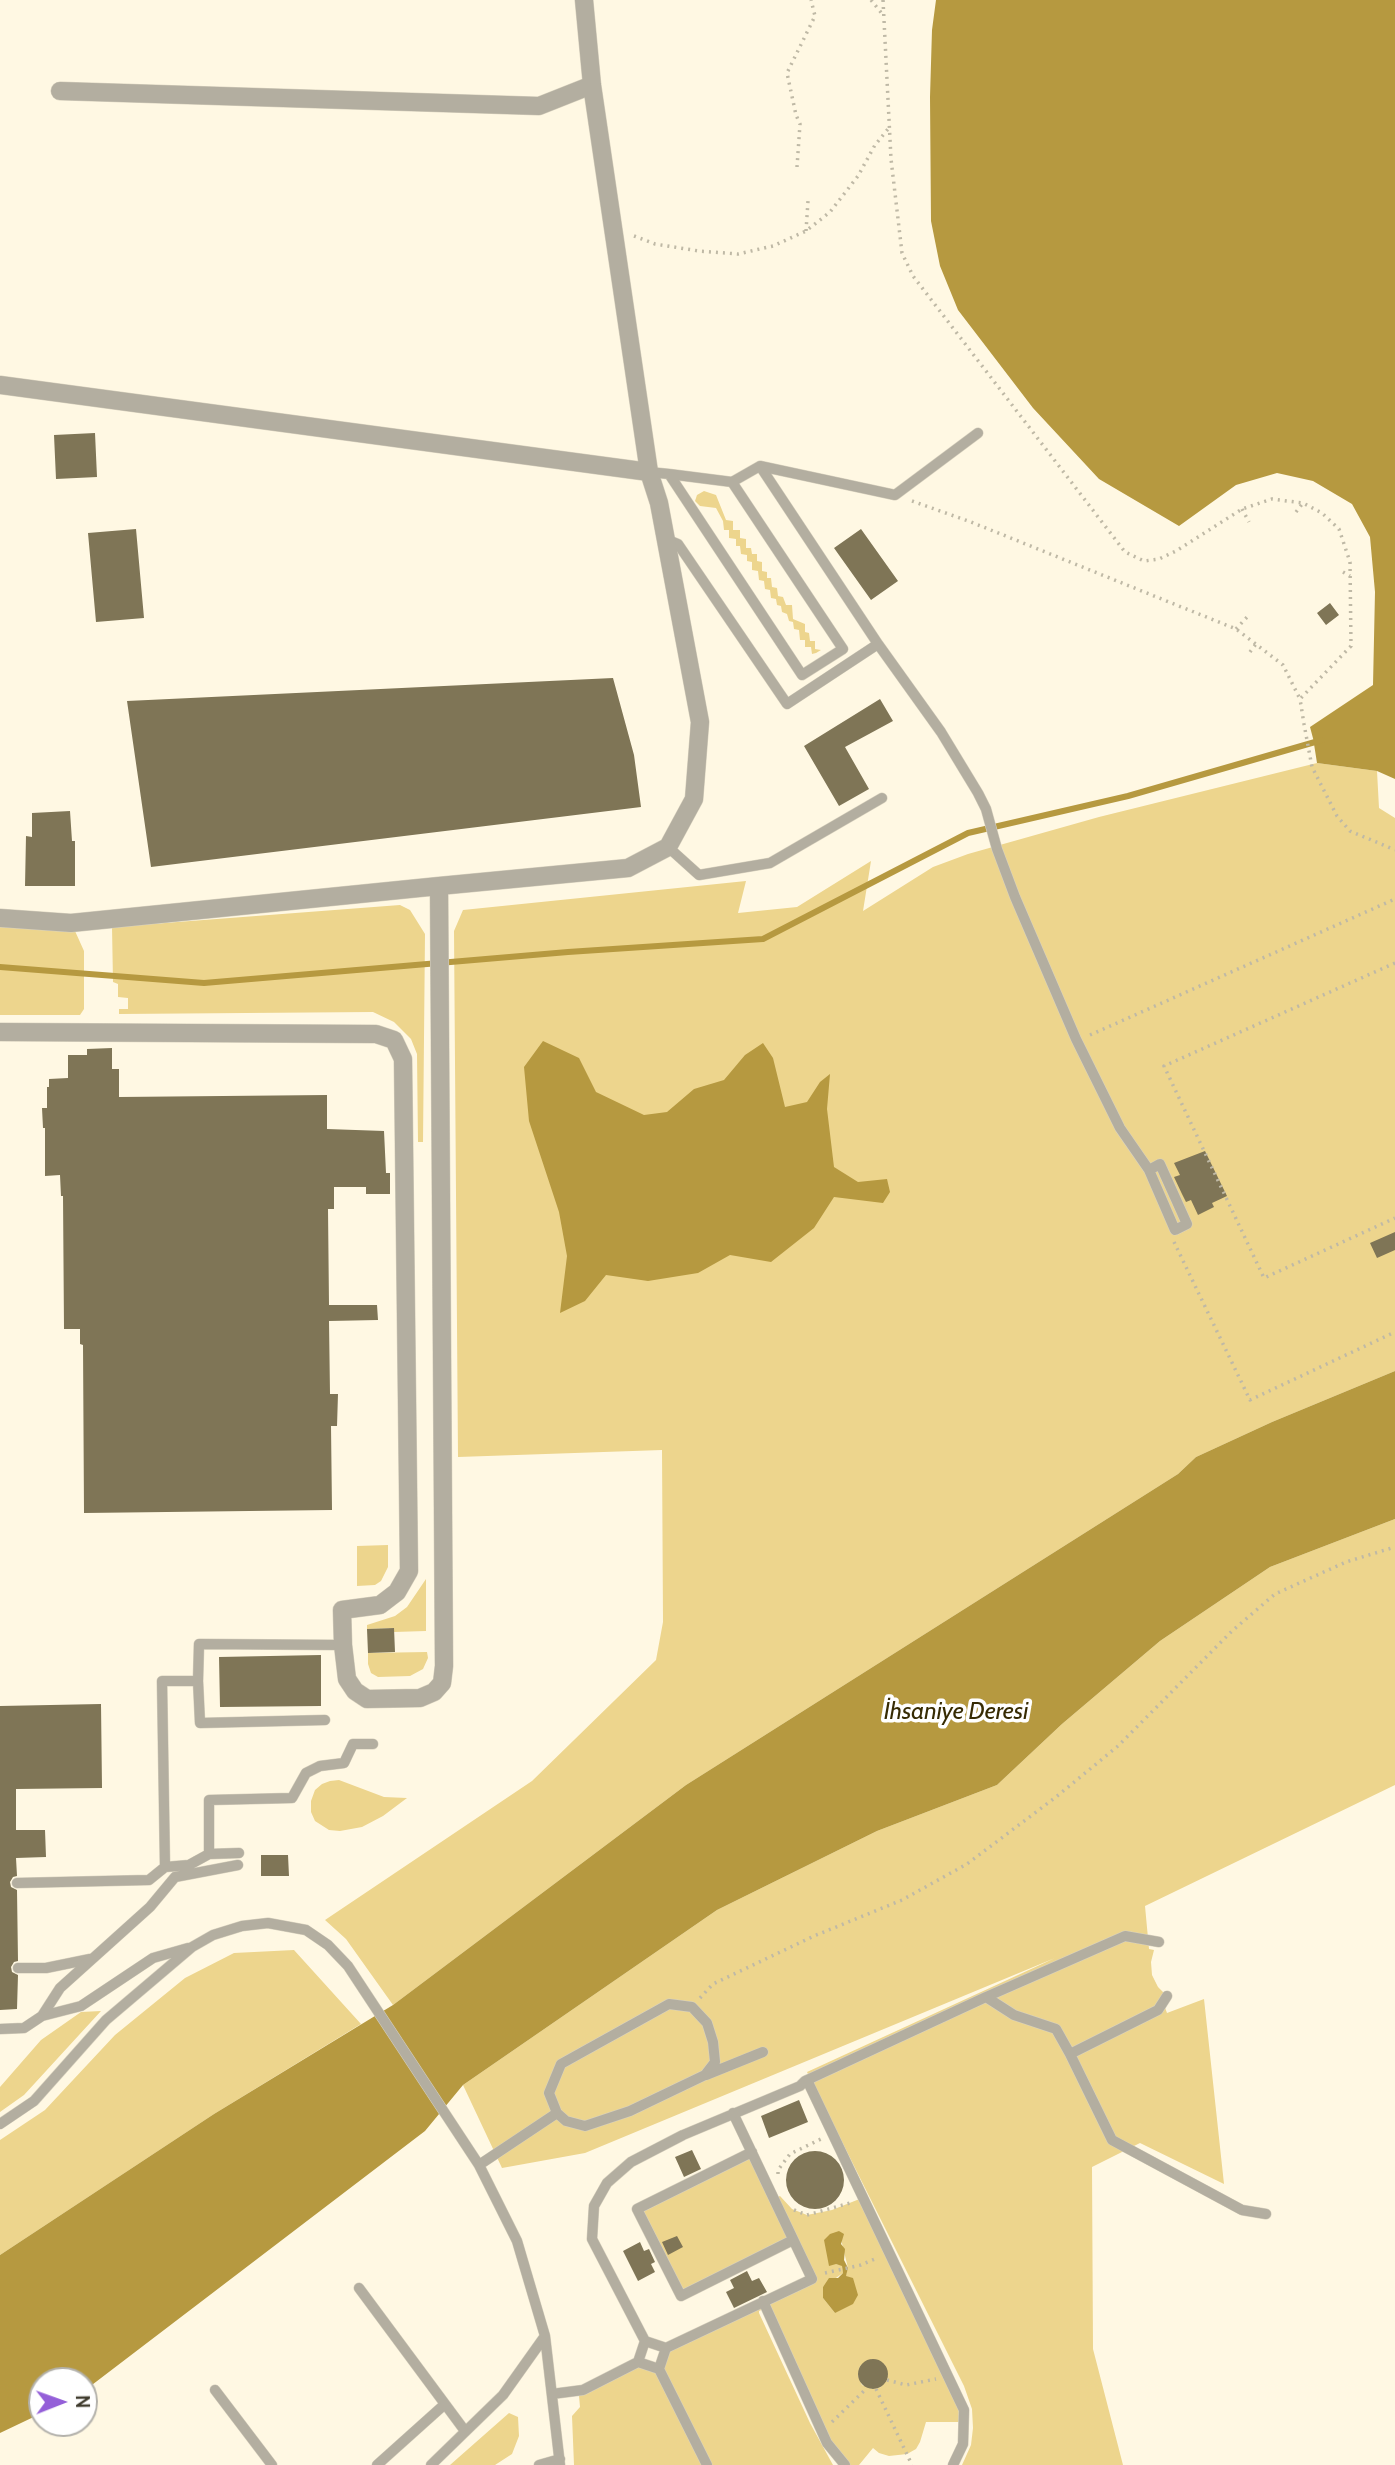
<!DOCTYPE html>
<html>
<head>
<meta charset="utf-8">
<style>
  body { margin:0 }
  #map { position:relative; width:1395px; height:2465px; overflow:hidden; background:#fff8e3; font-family:Cabin,sans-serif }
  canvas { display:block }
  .north { position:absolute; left:28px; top:2367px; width:70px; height:70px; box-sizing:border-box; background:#fff; border:2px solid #b3b1ab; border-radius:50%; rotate:89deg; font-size:19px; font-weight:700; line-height:28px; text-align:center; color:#403c2e }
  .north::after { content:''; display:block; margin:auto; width:24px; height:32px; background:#945fd8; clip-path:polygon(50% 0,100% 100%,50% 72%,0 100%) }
</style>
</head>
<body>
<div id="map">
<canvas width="1395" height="2465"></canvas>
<div class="north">N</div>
</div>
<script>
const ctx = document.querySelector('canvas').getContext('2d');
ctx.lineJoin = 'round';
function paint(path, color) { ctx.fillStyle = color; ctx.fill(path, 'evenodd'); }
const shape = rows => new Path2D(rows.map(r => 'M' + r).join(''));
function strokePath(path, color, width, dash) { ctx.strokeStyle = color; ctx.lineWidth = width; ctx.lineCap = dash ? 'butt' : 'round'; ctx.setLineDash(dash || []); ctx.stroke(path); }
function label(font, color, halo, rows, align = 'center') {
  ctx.font = font + ' Cabin,sans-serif'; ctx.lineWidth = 7; ctx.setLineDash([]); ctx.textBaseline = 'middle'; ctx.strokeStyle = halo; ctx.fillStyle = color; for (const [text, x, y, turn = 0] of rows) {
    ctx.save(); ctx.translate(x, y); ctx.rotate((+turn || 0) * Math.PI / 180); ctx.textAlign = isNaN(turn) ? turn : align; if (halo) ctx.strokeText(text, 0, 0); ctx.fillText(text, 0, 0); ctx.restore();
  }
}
const green = shape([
  [704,491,716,495,726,520,733,521,733,530,740,530,740,538,746,539,746,548,751,548,752,554,757,554,757,561,762,562,762,571,767,572,767,578,771,578,772,587,777,588,778,596,783,597,786,605,792,605,793,619,805,624,805,632,809,633,810,641,815,641,815,649,821,650,816,653,812,654,811,647,805,647,805,640,800,640,799,630,794,629,793,622,789,621,787,614,782,612,781,606,777,605,776,599,771,598,770,590,765,589,764,581,759,580,758,571,752,570,752,562,747,561,747,555,741,554,740,546,736,546,736,539,729,538,729,530,724,530,723,521,716,508,700,506,695,501,697,495],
  [1317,763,1377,771,1379,808,1395,818,1395,1371,1272,1422,1196,1457,1178,1474,686,1785,393,2005,346,1939,325,1920,532,1781,656,1660,663,1622,662,1450,458,1457,454,931,463,910,746,881,738,913,797,907,871,861,863,911,933,867,968,854,1099,817],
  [400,905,410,910,425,934,423,1142,418,1142,417,1054,411,1039,394,1022,373,1012,119,1014,119,1009,128,1009,128,998,118,997,118,984,113,982,112,927],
  [0,925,75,931,84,951,84,1009,80,1015,0,1015],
  [1395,1519,1395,1785,1145,1906,1149,1949,1154,1950,1151,1962,1152,1975,1158,1987,1167,1996,1163,2002,1167,2013,1204,1999,1224,2184,1140,2143,1092,2167,1093,2349,1123,2465,962,2465,971,2445,973,2428,972,2409,964,2386,807,2072,1055,1958,585,2153,502,2168,463,2085,717,1910,877,1831,997,1785,1062,1724,1160,1641,1270,1567],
  [388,1545,388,1567,381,1581,375,1585,357,1586,357,1546],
  [426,1579,426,1631,394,1632,394,1628,367,1629,367,1625,395,1616,407,1607],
  [427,1652,428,1658,423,1669,410,1676,378,1677,371,1673,368,1664,368,1653],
  [339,1780,384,1797,407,1798,383,1816,362,1827,340,1831,329,1830,315,1821,311,1812,311,1801,315,1790,322,1784,330,1781],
  [294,1950,361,2024,214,2114,0,2255,0,2140,45,2110,115,2035,185,1978,234,1953],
  [101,2011,24,2095,0,2112,0,2087,41,2040,81,2012],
  [752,2152,774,2199,780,2196,792,2209,807,2215,832,2210,862,2198,964,2422,926,2422,920,2442,916,2449,907,2454,889,2456,879,2453,873,2448,859,2465,845,2465,827,2443,766,2308,759,2311,759,2313,810,2423,833,2465,574,2465,572,2416,580,2407,579,2396,583,2390,638,2362,658,2368,666,2348,811,2279,794,2241,681,2296,637,2209],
  [839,2231,848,2268,835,2313,823,2298,823,2287,843,2273,842,2265,836,2264],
  [872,2359,885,2365,888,2375,881,2387,872,2389,862,2385,858,2376,860,2366],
  [509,2413,518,2417,519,2436,512,2454,495,2465,450,2465]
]);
const water = shape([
  [936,0,1395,0,1395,779,1377,771,1317,763,1314,744,1318,741,1314,742,1310,727,1373,685,1375,592,1370,537,1352,504,1313,481,1277,473,1236,485,1179,526,1099,479,1033,408,958,310,940,266,931,221,930,97,932,30],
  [543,1041,579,1058,596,1092,644,1115,667,1112,694,1089,724,1080,745,1055,763,1043,773,1058,785,1107,807,1102,820,1082,830,1074,827,1109,834,1167,858,1182,887,1179,890,1192,883,1203,834,1197,814,1228,771,1262,730,1255,698,1273,648,1281,606,1275,585,1301,560,1313,567,1256,559,1212,529,1121,524,1067],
  [1395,1371,1395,1519,1270,1567,1160,1641,1062,1724,997,1785,877,1831,717,1910,463,2085,425,2131,84,2391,84,2381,42,2381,42,2413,0,2433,0,2255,214,2114,393,2005,686,1785,1178,1474,1196,1457,1272,1422],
  [839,2231,844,2234,841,2244,845,2249,844,2260,848,2268,846,2276,853,2278,858,2295,853,2304,835,2313,823,2298,823,2287,829,2278,838,2278,843,2273,842,2266,836,2264,829,2266,824,2240,830,2234]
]);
const stream = shape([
  [0,967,204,983,568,952,763,939,968,833,1128,796,1322,740]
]);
const building = shape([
  [95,433,97,477,56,479,54,435],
  [136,529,144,618,96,622,88,533],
  [861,529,898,581,871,600,834,548],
  [1330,603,1339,615,1326,625,1317,613],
  [613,678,634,755,641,807,151,867,127,701],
  [880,699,893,721,845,747,869,789,839,806,804,746],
  [70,811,72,841,75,841,75,886,25,886,26,836,32,837,32,813],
  [112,1048,112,1069,119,1069,119,1097,327,1095,327,1129,384,1131,386,1173,390,1173,390,1194,366,1194,366,1187,334,1187,334,1209,328,1209,329,1305,377,1305,378,1320,329,1321,330,1394,338,1394,337,1426,331,1426,332,1510,84,1513,83,1345,80,1344,80,1329,64,1329,63,1196,61,1196,60,1175,45,1176,45,1128,43,1128,42,1108,47,1108,47,1087,49,1087,49,1079,68,1078,68,1055,87,1055,87,1049],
  [1205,1151,1227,1196,1212,1203,1214,1207,1198,1215,1191,1200,1186,1202,1182,1194,1174,1177,1180,1175,1174,1163],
  [1395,1232,1395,1250,1377,1258,1370,1243],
  [394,1628,395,1652,368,1653,367,1629],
  [321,1655,321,1706,220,1707,219,1657],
  [101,1704,102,1788,16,1789,16,1830,45,1830,46,1857,16,1858,17,1876,13,1877,10,1882,11,1887,17,1890,18,1961,14,1962,11,1967,12,1972,18,1975,17,2009,0,2010,0,1706],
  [261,1855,288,1855,289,1876,261,1876],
  [799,2100,808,2122,769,2138,761,2116],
  [692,2150,701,2169,684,2177,675,2157],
  '786 2180a29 29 0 1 1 58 0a29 29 0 1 1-58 0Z',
  [677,2236,683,2247,668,2255,662,2242],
  [640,2242,644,2251,649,2249,655,2262,651,2264,655,2272,638,2281,623,2251],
  [747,2271,752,2281,759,2278,767,2292,734,2308,726,2292,734,2288,730,2280],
  '858 2374a15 15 0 1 1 30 0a15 15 0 1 1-30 0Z'
]);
const path = shape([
  [871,0,883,15],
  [883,0,891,159,902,253,913,276,1125,552,1144,561,1159,559,1176,551,1242,509,1272,499,1303,503,1322,513,1339,529,1350,562,1351,646,1300,699,1304,724,1312,767,1337,816,1350,831,1395,850],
  [797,167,800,124,796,115,787,73,815,16,811,0],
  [806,231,808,201],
  [634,236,655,244,699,251,738,254,773,246,806,231,830,212,858,176,875,145,888,129],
  [912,501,971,522,1236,629,1283,665,1300,699],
  [1242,509,1249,522],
  [1296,512,1303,503],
  [1343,572,1350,576],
  [1236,629,1248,616],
  [1250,652,1256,644],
  [1395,963,1164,1066,1264,1278,1395,1218],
  [1090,1035,1395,899],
  [1174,1242,1250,1400,1395,1332],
  [700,1998,713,1984,814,1936,902,1900,967,1864,1056,1797,1118,1746,1232,1631,1275,1594,1346,1562,1395,1547],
  [778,2174,778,2170,790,2154,821,2139],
  [794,2210,807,2215,850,2203],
  [825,2273,861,2265,877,2258],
  [887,2380,906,2385,936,2379],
  [876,2389,912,2465],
  [832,2422,867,2388]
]);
const service = shape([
  [649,472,669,474,732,482,843,649,802,675,669,474],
  [732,482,760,466,895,495,978,433],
  [666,539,678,544,787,704,878,644,760,466],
  [878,644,941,732,978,793,986,809,997,849,1015,897,1076,1039,1120,1128,1149,1170,1175,1230,1187,1224,1160,1164,1149,1170],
  [668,847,699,875,770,863,882,798],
  [198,1681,199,1644,343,1645],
  [239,1853,209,1854,209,1800,292,1798,306,1773,320,1766,344,1763,353,1744,373,1744],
  [165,1867,162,1681,198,1681,200,1723,325,1720],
  [17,1883,149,1880,165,1867,189,1865,209,1854],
  [18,1968,46,1968,90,1959],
  [1167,1996,1158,2010,1070,2054,1112,2140,1242,2210,1266,2214],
  [42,2016,60,1988,150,1907,175,1877,238,1865],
  [0,2029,24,2028,42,2016,81,2006,153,1958,188,1948],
  [1070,2054,1056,2029,1014,2015,986,1997,1125,1936,1159,1942],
  [706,2075,763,2052],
  [807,2080,964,2410,963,2444,953,2465],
  [0,2124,34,2101,106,2020,192,1947,213,1935,242,1926,268,1923,306,1930,328,1945,348,1966,479,2165,517,2241,545,2336,560,2465],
  [752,2152,637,2209,681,2296,793,2240],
  [479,2165,557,2113,549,2093,561,2064,669,2004,692,2007,707,2023,713,2042,715,2062,705,2075,630,2111,585,2126,566,2121,557,2113],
  [359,2288,465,2431],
  [763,2301,827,2443,845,2465],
  [645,2341,666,2348],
  [638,2362,659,2369,707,2465],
  [659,2369,666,2348,812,2279,733,2113],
  [215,2390,272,2465],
  [552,2394,583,2390,638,2362,645,2341,592,2239,594,2206,607,2183,631,2162,683,2135,800,2086,805,2081,986,1997],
  [377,2465,445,2404],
  [431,2465,503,2395,545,2336],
  [539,2465,560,2459]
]);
const minor = shape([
  [60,91,539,106,592,85],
  [0,385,649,472],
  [439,886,628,868,668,847,694,799,700,722,659,503,649,472,592,85,584,0],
  [0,918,71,923,439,886,444,1666,442,1683,434,1692,420,1698,367,1699,355,1691,347,1679,343,1645,342,1610,380,1605,397,1592,409,1571,403,1059,394,1040,376,1034,0,1032]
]);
const waterNames = [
  ["İhsaniye Deresi",956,1712]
];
paint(green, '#edd58d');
paint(water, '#b69940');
strokePath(stream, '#b69940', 6);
paint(building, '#7f7556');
strokePath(service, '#d9d2bf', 11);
strokePath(minor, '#d9d2bf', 19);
strokePath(path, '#bfb9a6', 3.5, [2, 5]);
strokePath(service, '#b3aea0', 10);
strokePath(minor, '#b3aea0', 18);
label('italic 24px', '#372b03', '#fff', waterNames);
</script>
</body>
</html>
